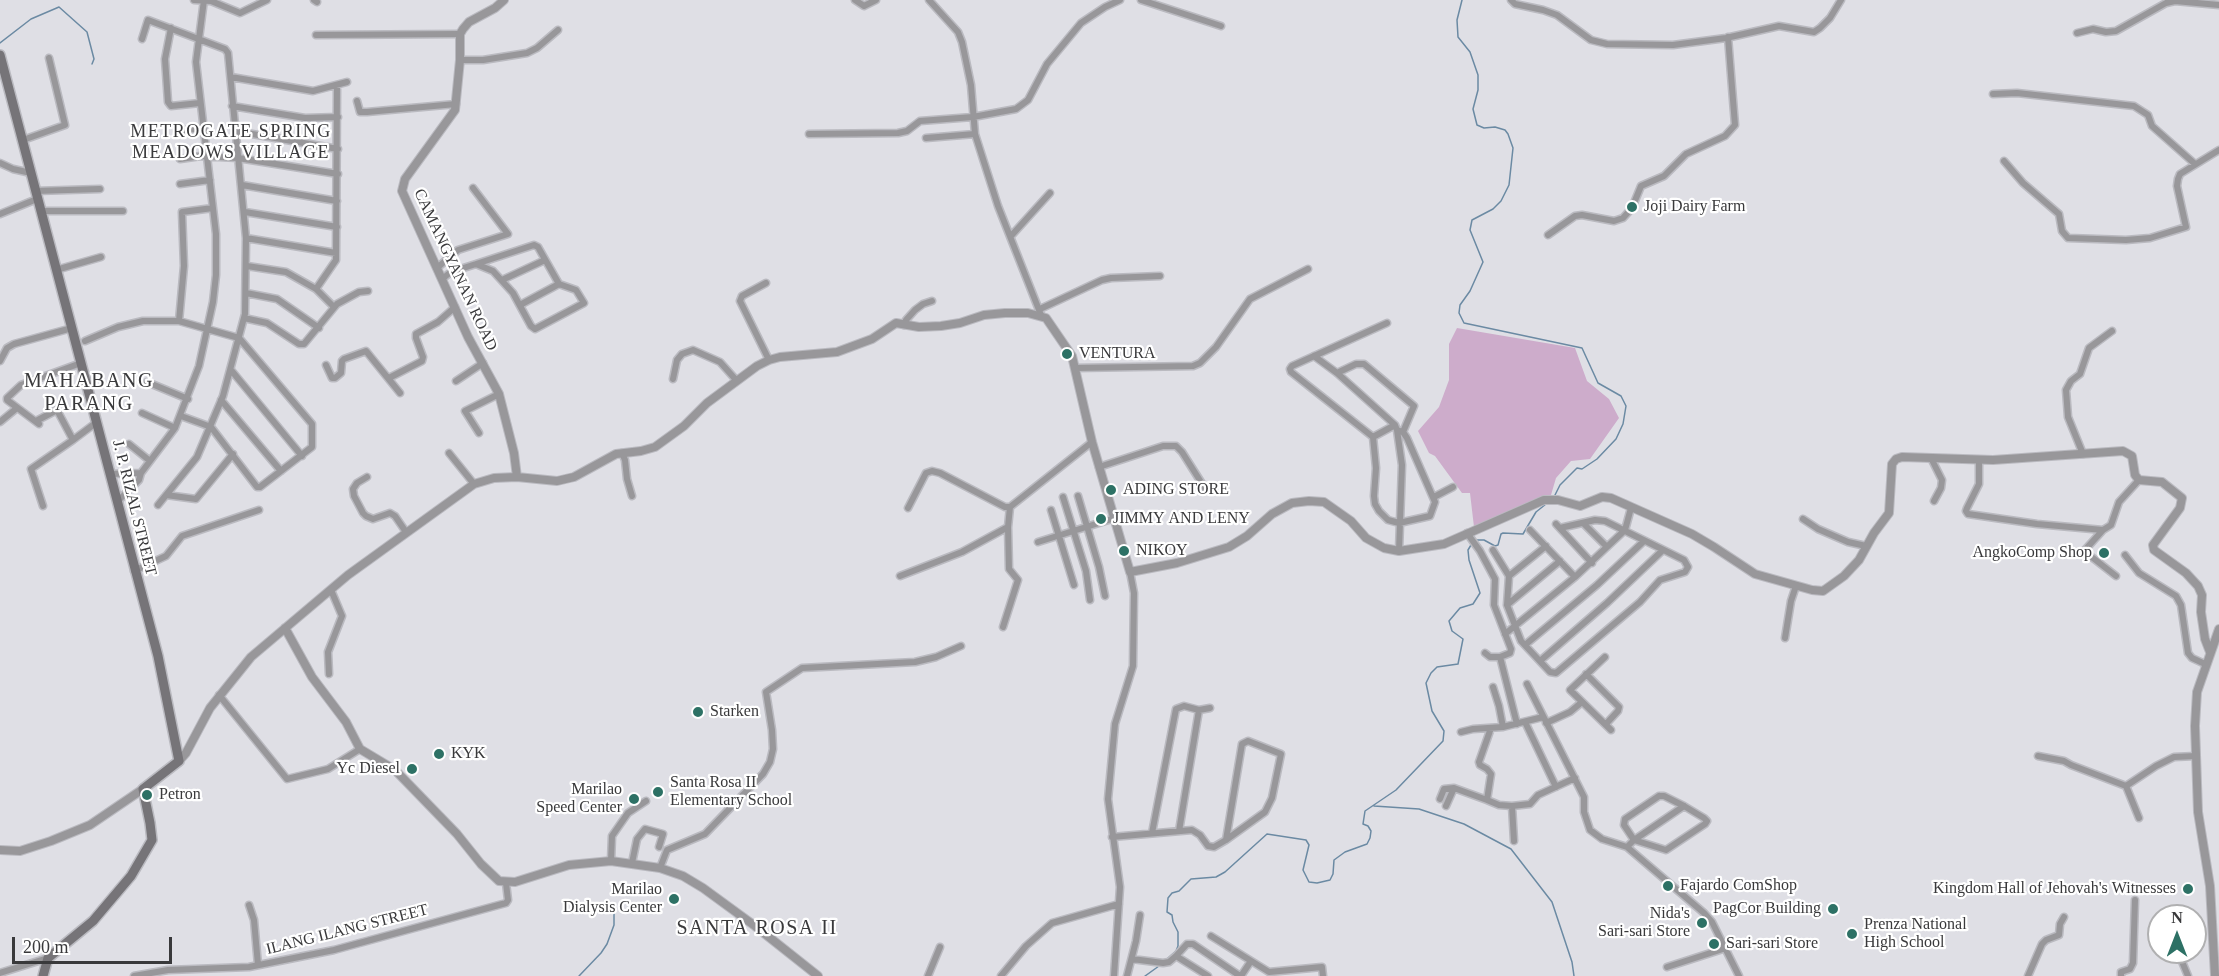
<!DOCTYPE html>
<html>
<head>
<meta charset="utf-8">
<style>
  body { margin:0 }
  #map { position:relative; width:2219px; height:976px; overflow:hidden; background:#dfdfe5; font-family:Georgia,serif }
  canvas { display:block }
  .north { position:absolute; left:2147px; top:904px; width:60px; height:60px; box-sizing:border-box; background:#fff; border:2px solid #b0b0b1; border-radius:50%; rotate:0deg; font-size:16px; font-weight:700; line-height:24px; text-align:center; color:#39393b }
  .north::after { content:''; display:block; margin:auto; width:21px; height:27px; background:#2d7165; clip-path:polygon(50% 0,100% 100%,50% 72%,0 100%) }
  .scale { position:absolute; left:12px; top:937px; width:160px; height:27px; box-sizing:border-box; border:3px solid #39393b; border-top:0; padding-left:8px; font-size:18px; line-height:21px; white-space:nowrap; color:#39393b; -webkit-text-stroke:4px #fff; paint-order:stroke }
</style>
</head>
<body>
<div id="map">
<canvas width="2219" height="976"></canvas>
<div class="north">N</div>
<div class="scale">200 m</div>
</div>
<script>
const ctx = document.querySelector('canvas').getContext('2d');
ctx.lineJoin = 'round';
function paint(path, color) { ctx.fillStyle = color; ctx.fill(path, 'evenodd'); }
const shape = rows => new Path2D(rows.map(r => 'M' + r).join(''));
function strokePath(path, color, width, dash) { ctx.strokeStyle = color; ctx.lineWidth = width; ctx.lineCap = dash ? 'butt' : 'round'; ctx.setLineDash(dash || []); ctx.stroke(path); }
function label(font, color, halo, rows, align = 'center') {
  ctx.font = font + ' Georgia,serif'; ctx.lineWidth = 4.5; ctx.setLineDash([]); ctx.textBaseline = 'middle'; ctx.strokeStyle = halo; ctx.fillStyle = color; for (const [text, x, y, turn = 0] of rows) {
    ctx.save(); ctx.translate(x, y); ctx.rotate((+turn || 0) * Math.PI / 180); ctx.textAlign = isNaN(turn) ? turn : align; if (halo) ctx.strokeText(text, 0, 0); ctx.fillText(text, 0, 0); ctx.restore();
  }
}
const green = shape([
  [1457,328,1575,348,1587,381,1609,399,1619,418,1590,459,1571,461,1556,478,1551,495,1474,527,1470,493,1462,493,1435,456,1429,453,1418,431,1439,407,1449,380,1449,344]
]);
const stream = shape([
  [1462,0,1457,20,1458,37,1470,52,1478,75,1478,90,1473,109,1477,125,1484,128,1495,127,1505,130,1508,134,1513,148,1509,185,1501,201,1493,209,1472,220,1470,230,1483,262,1470,291,1460,305,1459,313,1464,323,1582,348,1598,383,1621,396,1626,406,1623,424,1616,439,1597,459,1582,469,1577,468,1560,485,1555,495],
  [0,43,31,19,59,7,87,32,94,59,92,64],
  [1477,540,1484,540,1495,546,1498,545,1501,534,1503,533,1523,534,1536,512,1546,504],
  [1374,806,1419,809,1464,824,1511,849,1552,902,1572,962,1574,976],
  [1167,959,1176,951,1178,946,1178,932,1173,922,1172,915,1167,912,1168,898,1172,893,1179,891,1191,879,1216,877,1225,872,1267,834,1306,840,1309,845,1303,870,1309,882,1317,883,1330,880,1333,874,1334,860,1345,852,1367,844,1370,838,1371,831,1368,826,1363,824,1365,811,1396,790,1443,741,1444,731,1432,711,1426,683,1431,673,1437,667,1458,664,1463,639,1452,631,1449,621,1460,608,1473,604,1480,593,1469,560,1468,550,1471,545],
  [579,976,601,953,607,944,614,925,614,909],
  [1145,976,1159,966]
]);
const minor = shape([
  [194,0,211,1,240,13,267,0],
  [314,0,317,2],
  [855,0,864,6,876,0],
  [929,0,958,32,962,42,971,85,975,134,998,206,1041,315],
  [1141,0,1221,26],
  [1511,0,1515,4,1543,10,1557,15,1591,40,1607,44,1673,45,1726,38,1779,26,1814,32,1820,28,1830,18,1841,0],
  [171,28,165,59,168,102,171,106,200,103],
  [2077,33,2093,29,2106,32,2116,31,2166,3,2175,1,2219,5],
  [316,35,460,34],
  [142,39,148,20,225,49,228,53,246,238,245,314,223,396,197,457,158,505],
  [460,60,483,60,527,53,537,48,558,30],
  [231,77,313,91,347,82],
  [1993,94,2017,93,2134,106,2148,115,2152,126,2195,164],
  [357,101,360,112,367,112,456,104],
  [232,106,305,118,338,117],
  [177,131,202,128],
  [235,131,338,149],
  [809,134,898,133,907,131,920,121,973,117,1016,109,1028,100,1047,64,1081,23,1105,7,1120,0],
  [926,138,975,134],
  [23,140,65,125,49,58],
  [180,159,201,156,238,158,338,174],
  [2004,161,2023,183,2059,214,2062,231,2068,238,2126,240,2150,238,2186,227,2177,186,2178,179,2180,174,2219,150],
  [0,163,13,169,31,173],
  [180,184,210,180],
  [242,185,337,201],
  [35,191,100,189],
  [41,211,123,211],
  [245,212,337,227],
  [0,214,37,199],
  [1548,235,1575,216,1582,215,1614,221,1623,218,1632,208,1641,186,1664,176,1686,154,1725,136,1735,125,1728,37],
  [1011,236,1050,193],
  [246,238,336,253],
  [247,266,286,272,316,289,334,307],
  [437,268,458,250,508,234,473,188],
  [56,270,101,257],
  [442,279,451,272,476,264,493,271,513,293,531,326,535,329,584,303,576,290,559,284,538,247,534,245,476,264],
  [502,280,545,260],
  [766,283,742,296,740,301,769,360],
  [316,289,336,260,337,85],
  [246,293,277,299,319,328],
  [520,305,559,284],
  [1040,309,1102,280,1111,278,1160,276],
  [244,318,267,323,299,344,304,344,337,304,359,292,368,291],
  [179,321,184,266,182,212,213,208],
  [904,325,906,320,915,310,923,304,932,301],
  [85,341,118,327,143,321,179,321,239,338,312,424,312,447,260,487,257,487,211,427,181,416],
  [1314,356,1337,373,1395,425,1397,430,1402,465,1399,551],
  [0,361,7,348,14,344,72,328],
  [326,365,332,378,335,378,341,373,342,361,344,359,366,351,400,393],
  [1076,368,1193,366,1200,363,1216,347,1250,299,1308,269],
  [231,370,302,456],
  [1337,373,1356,364,1364,364,1414,406,1403,432],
  [389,378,422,361,423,357,416,338,416,334,438,322,455,307],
  [673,379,677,360,682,354,693,350,720,362,737,381],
  [456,381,483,363],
  [147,382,188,399],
  [221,400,281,471],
  [142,413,175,428],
  [36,421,57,410,73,440,97,422],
  [0,422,17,408],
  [39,424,7,400,7,398,21,385,81,363],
  [1395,425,1373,437,1376,468,1374,496,1375,504,1379,511,1388,520,1399,523,1430,516,1435,502,1407,438,1403,432,1397,430],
  [479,433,465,411,499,394],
  [1373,437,1291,372,1290,369,1292,366,1387,323],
  [129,444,150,461],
  [449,453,474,484],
  [622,453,625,460,627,479,632,496],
  [2083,454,2068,417,2066,390,2071,381,2080,374,2089,348,2112,331],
  [1932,460,1942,480,1941,488,1934,501],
  [1979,460,1979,484,1967,508,1966,511,1968,514,2037,524,2103,530,2111,525,2119,502,2139,480],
  [1099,467,1163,446,1176,446,1182,452,1206,490],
  [110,474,141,473],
  [367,477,357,483,353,489,354,496,363,513,366,516,373,519,390,513,395,516,406,532],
  [166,495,196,499,233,454],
  [1078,496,1099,567,1105,596],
  [1063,497,1086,571,1090,600],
  [1434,497,1453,487],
  [117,502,139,480,141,473,175,428,199,366,213,302,216,275,216,234,196,62,204,0],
  [43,506,31,469,73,440],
  [908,508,926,473,932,471,940,473,1005,507,1010,507],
  [1051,510,1074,585],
  [1803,519,1818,529,1848,542,1866,546],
  [1583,523,1607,547],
  [1556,524,1592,563],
  [1530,530,1575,577],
  [2103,530,2084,551,2116,576],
  [1467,533,1480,551,1495,579,1494,605,1511,649,1510,653,1500,657,1517,724],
  [1038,542,1115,518],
  [1493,550,1509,576,1507,605,1521,641,1550,672,1556,673,1640,602,1660,580,1685,572,1688,567,1684,560,1605,521,1595,520,1560,528],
  [2125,555,2139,573,2176,596,2181,605,2188,653,2192,658,2205,664],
  [134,571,166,556,182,536,259,510],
  [900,576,962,552,1008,527,1010,507,1092,442],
  [1509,576,1546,546],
  [1507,605,1560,561],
  [1003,627,1018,580,1009,569,1008,527],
  [1505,634,1575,577,1625,530,1631,508],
  [1785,638,1791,601,1796,586],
  [1525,645,1597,585,1644,541],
  [1485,653,1490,657,1500,657],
  [1605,657,1570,690,1611,730],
  [1540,661,1607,603,1663,550],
  [329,674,328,652,342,616,331,590],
  [1586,674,1619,707,1618,711,1606,724],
  [1527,684,1584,797,1584,812,1590,830,1602,839,1627,847,1704,913,1712,922,1739,976],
  [1493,687,1499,706,1503,727],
  [219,695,287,779,328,769,360,749],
  [1525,722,1556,787],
  [1546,723,1570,712,1582,702],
  [1491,728,1479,762,1480,765,1487,769,1491,774,1487,800,1499,805,1512,806],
  [1461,732,1473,729,1503,727,1543,717],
  [2038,756,2064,761,2071,765,2126,786,2139,818],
  [2126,786,2156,766,2174,757,2196,756],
  [1659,796,1664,796,1684,806,1704,818,1707,821,1705,824,1666,850,1634,840,1624,825,1625,819,1659,796],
  [1440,799,1444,789,1454,788],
  [1446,806,1454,788,1487,800],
  [1179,831,1199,710],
  [1152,833,1176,709,1184,706,1199,710,1210,708],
  [1112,837,1192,830,1200,835,1208,846,1214,847,1226,840,1265,812,1272,798,1281,754,1248,741,1242,744,1226,840],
  [1514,841,1512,806,1530,804,1538,795,1575,778],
  [1627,847,1634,840,1684,806],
  [611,861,612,836,628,813,646,801],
  [632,863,637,839,645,829,663,834,659,847],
  [660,868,667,850,705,834,763,774,770,762,773,749,772,730,766,692,802,668,915,662,936,657,961,646],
  [249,905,254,920,258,965],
  [1211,936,1269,972,1322,967,1323,976],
  [2178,952,2188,976],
  [1176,956,1187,944,1193,944,1240,976],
  [1132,959,1163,963,1169,962,1176,956,1208,976],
  [1667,967,1726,948],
  [0,973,48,958],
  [134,976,168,970,249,967,334,950,506,903,508,900,506,883],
  [928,976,940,947],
  [1001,976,1026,946,1052,923,1119,904],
  [1114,976,1120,887,1108,799,1115,724,1133,666,1134,593,1130,572],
  [1127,976,1136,941,1140,915],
  [1241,976,1251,961],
  [2028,976,2042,944,2046,940,2059,935,2060,924,2064,917],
  [2121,976,2121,972,2130,969,2133,963,2135,900]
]);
const tertiary = shape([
  [504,0,495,8,469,22,463,29,460,34,460,60,455,110,405,179,402,191,468,337,499,394,514,453,517,477],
  [285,628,312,677,346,722,360,749,395,770,457,834,481,864,499,881,515,882,569,865,611,861,660,868,683,876,703,888,755,926,818,976],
  [179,761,186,753,210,708,251,657,348,575,474,484,494,478,517,477,557,481,574,477,616,454,641,451,655,447,684,426,707,403,757,366,769,360,780,357,837,352,872,339,896,323,919,327,941,326,960,323,984,315,1005,313,1028,313,1046,318,1072,356,1092,442,1130,572,1177,563,1229,547,1247,536,1272,514,1292,503,1309,501,1324,502,1351,521,1366,538,1384,548,1399,551,1444,544,1544,500,1558,500,1580,506,1602,497,1611,498,1692,534,1714,547,1755,574,1812,590,1823,591,1844,576,1859,560,1874,533,1889,513,1892,464,1896,459,1902,457,1993,460,2123,451,2132,456,2135,475,2139,480,2162,482,2182,498,2180,508,2153,545,2154,550,2186,573,2198,586,2202,595,2201,612,2205,639,2210,652],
  [0,850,20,851,51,841,90,825,143,789],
  [2215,976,2210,886,2198,812,2195,726,2197,692,2219,629]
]);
const secondary = shape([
  [0,55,158,656,179,761,143,789,150,823,152,840,131,876,93,921,48,958,43,976]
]);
const markers = [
  [1632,207,6,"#2d7165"],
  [1067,354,6,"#2d7165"],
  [1111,490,6,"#2d7165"],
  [1101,519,6,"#2d7165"],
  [1124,551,6,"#2d7165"],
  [2104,553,6,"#2d7165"],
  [698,712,6,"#2d7165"],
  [439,754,6,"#2d7165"],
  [412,769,6,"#2d7165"],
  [658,792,6,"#2d7165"],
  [147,795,6,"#2d7165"],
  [634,799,6,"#2d7165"],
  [1668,886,6,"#2d7165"],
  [2188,889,6,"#2d7165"],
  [674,899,6,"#2d7165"],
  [1833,909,6,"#2d7165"],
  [1702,923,6,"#2d7165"],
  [1852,934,6,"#2d7165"],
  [1714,944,6,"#2d7165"]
];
const poiNames = [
  ["Joji Dairy Farm",1644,207],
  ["VENTURA",1079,354],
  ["ADING STORE",1123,490],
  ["JIMMY AND LENY",1113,519],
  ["NIKOY",1136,551],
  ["AngkoComp Shop",2092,553,"right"],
  ["Starken",710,712],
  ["KYK",451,754],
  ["Yc Diesel",400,769,"right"],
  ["Santa Rosa II",670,783],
  ["Elementary School",670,801],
  ["Marilao",622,790,"right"],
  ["Speed Center",622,808,"right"],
  ["Petron",159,795],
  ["Fajardo ComShop",1680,886],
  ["Kingdom Hall of Jehovah's Witnesses",2176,889,"right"],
  ["Marilao",662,890,"right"],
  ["Dialysis Center",662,908,"right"],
  ["PagCor Building",1821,909,"right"],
  ["Nida's",1690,914,"right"],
  ["Sari-sari Store",1690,932,"right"],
  ["Prenza National",1864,925],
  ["High School",1864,943],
  ["Sari-sari Store",1726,944]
];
const streetNames = [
  ["CAMANGYANAN ROAD",455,270,65],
  ["J. P. RIZAL STREET",134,508,76],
  ["ILANG ILANG STREET",347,930,-14]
];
const neighbourhoodNames = [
  ["METROGATE SPRING",231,132],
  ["MEADOWS VILLAGE",231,153]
];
const quarterNames = [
  ["MAHABANG",89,382],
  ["PARANG",89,405],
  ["SANTA ROSA II",757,929]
];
paint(green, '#cdaccb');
strokePath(stream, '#6b8aa3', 1.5);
strokePath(minor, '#babac0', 9);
strokePath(tertiary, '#babac0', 10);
strokePath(secondary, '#babac0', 12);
strokePath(minor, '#98979a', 6);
strokePath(tertiary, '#98979a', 8);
strokePath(secondary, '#767478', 9);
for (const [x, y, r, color] of markers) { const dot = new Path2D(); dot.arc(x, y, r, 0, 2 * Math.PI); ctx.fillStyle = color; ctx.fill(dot); strokePath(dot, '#fff', 2); }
label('16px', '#39393b', '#fff', poiNames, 'left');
label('16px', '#39393b', '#fff', streetNames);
ctx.letterSpacing = '1.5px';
label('18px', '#39393b', '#fff', neighbourhoodNames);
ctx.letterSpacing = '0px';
ctx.letterSpacing = '1.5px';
label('20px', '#39393b', '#fff', quarterNames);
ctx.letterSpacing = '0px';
</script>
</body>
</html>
